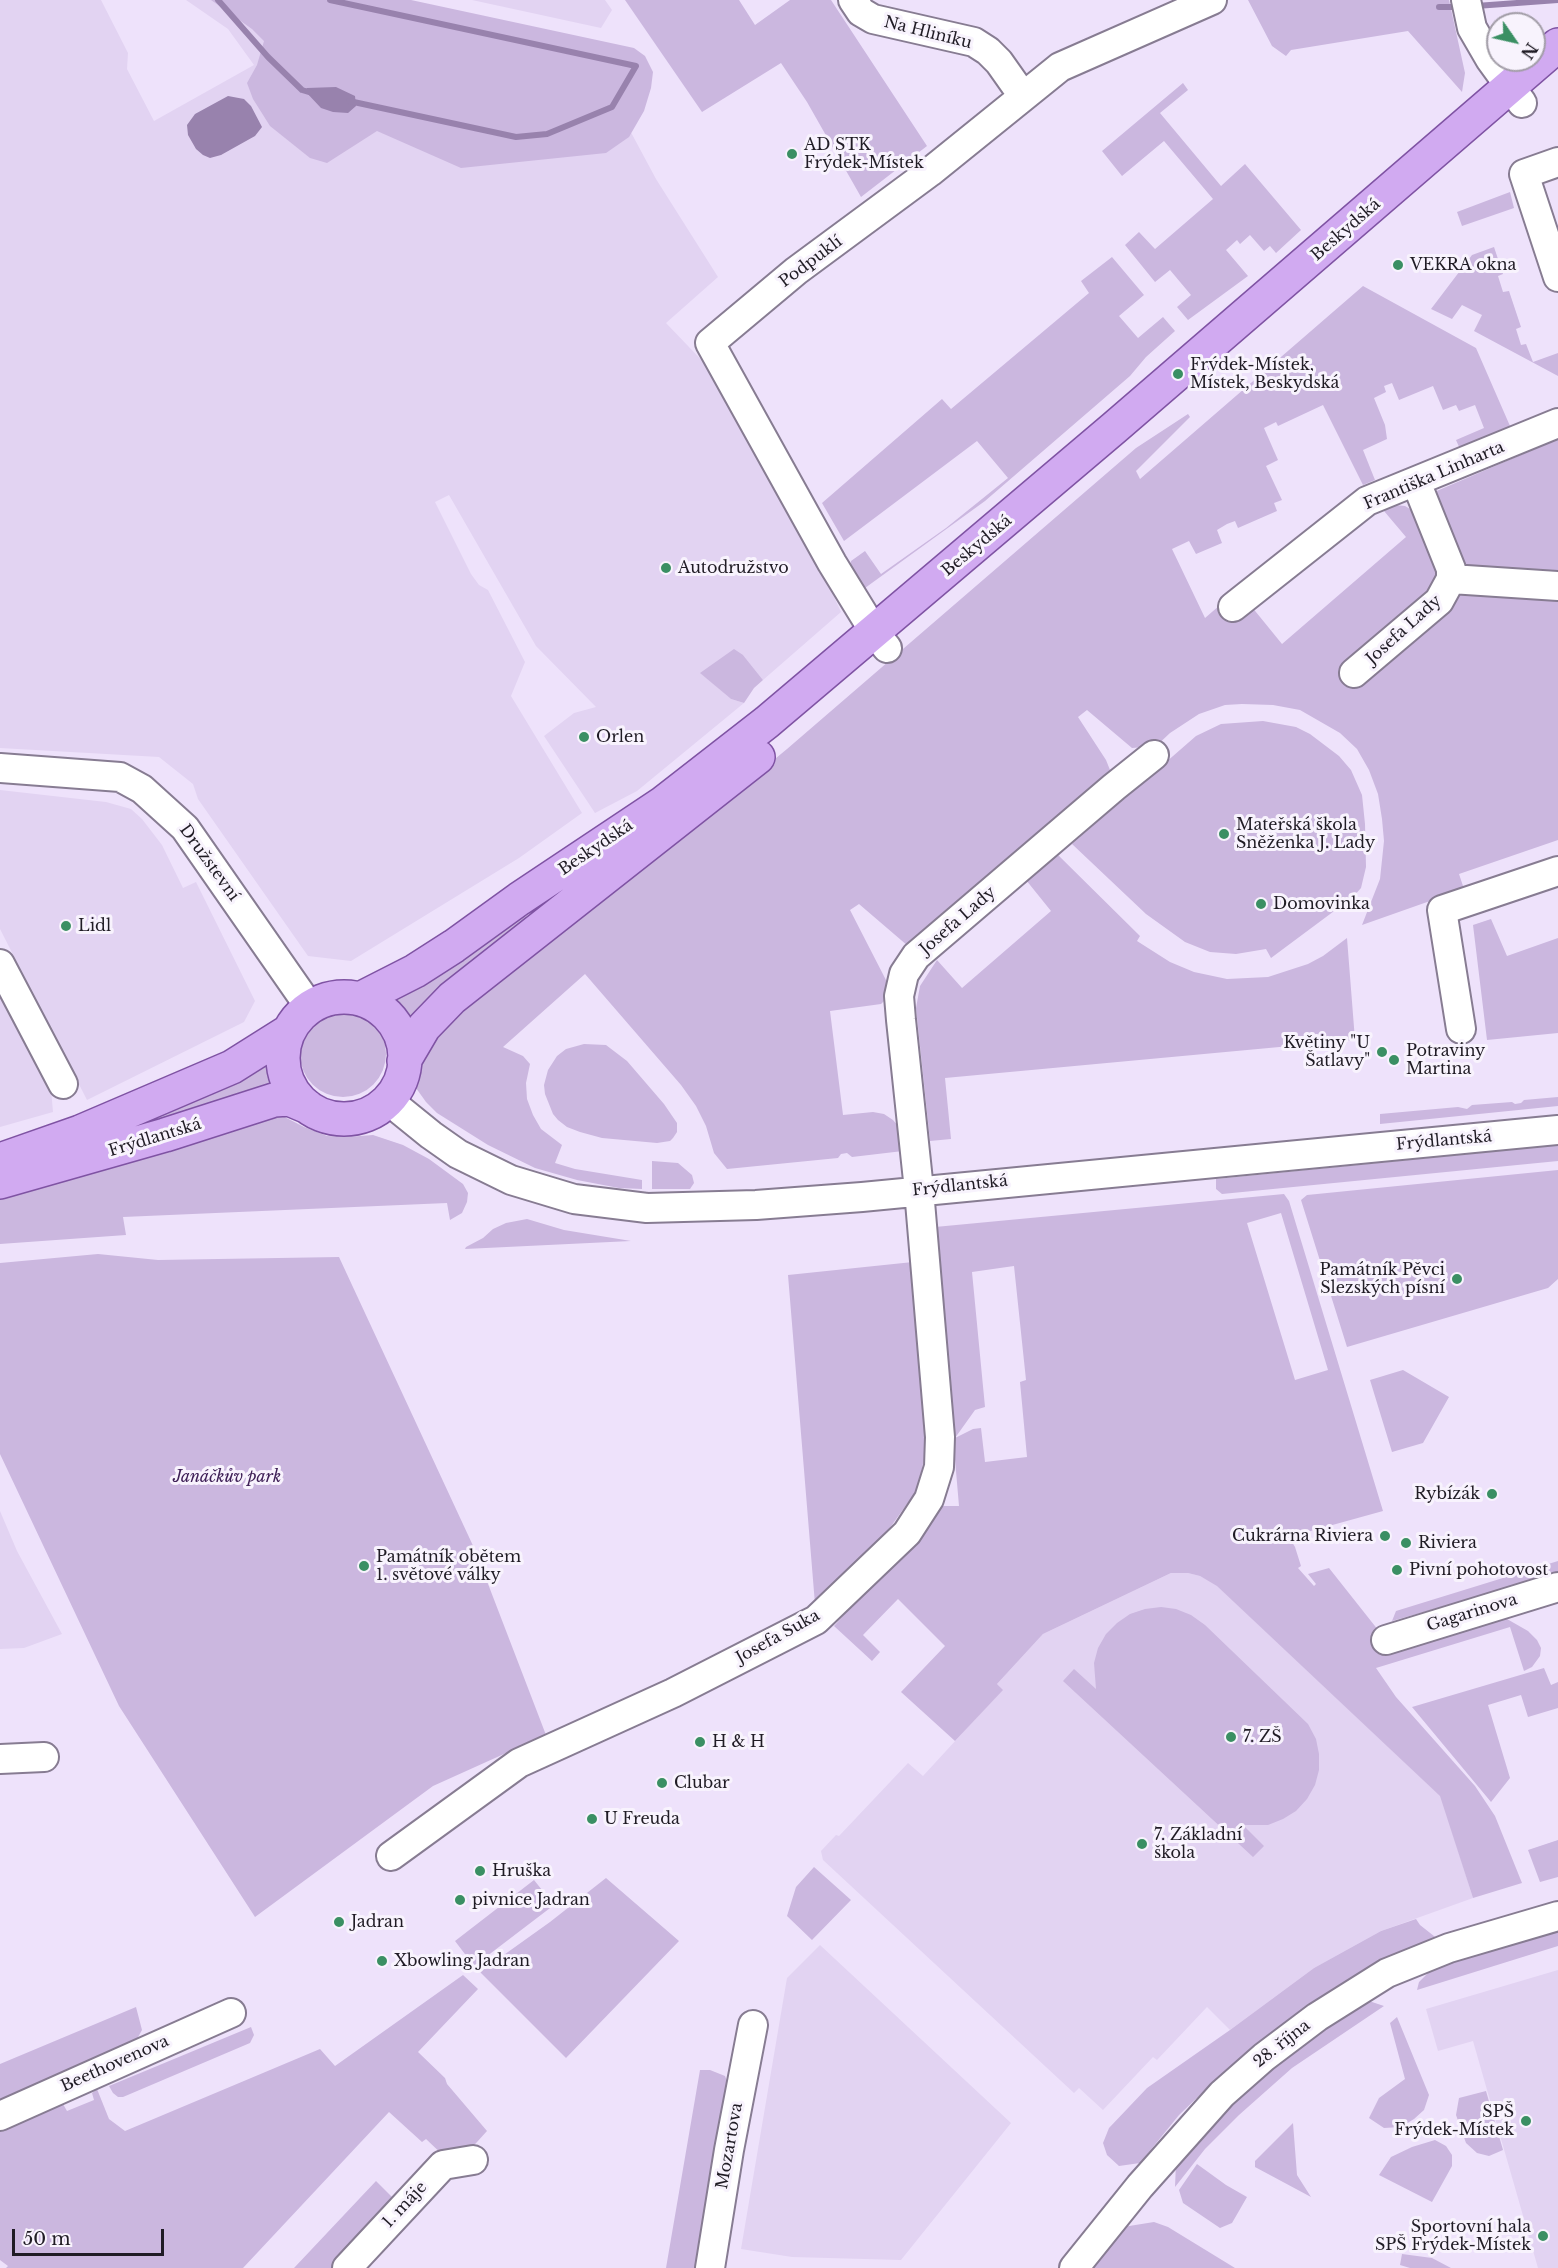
<!DOCTYPE html>
<html>
<head>
<meta charset="utf-8">
<style>
  body { margin:0 }
  #map { position:relative; width:1558px; height:2268px; overflow:hidden; background:#eee2fb; font-family:"Libre Baskerville",serif }
  canvas { display:block }
  .north { position:absolute; left:1486px; top:12px; width:60px; height:60px; box-sizing:border-box; background:#f8f3fd; border:2px solid #a29da7; border-radius:50%; rotate:124deg; font-size:16px; font-weight:700; line-height:24px; text-align:center; color:#201c25 }
  .north::after { content:''; display:block; margin:auto; width:21px; height:27px; background:#3a8f63; clip-path:polygon(50% 0,100% 100%,50% 72%,0 100%) }
  .scale { position:absolute; left:12px; top:2229px; width:152px; height:27px; box-sizing:border-box; border:3px solid #201c25; border-top:0; padding-left:8px; font-size:18px; line-height:21px; white-space:nowrap; color:#201c25; -webkit-text-stroke:4px #f8f3fd; paint-order:stroke }
</style>
</head>
<body>
<div id="map">
<canvas width="1558" height="2268"></canvas>
<div class="north">N</div>
<div class="scale">50 m</div>
</div>
<script>
const ctx = document.querySelector('canvas').getContext('2d');
ctx.lineJoin = 'round';
function paint(path, color) { ctx.fillStyle = color; ctx.fill(path, 'evenodd'); }
const shape = rows => new Path2D(rows.map(r => 'M' + r).join(''));
function strokePath(path, color, width, dash) { ctx.strokeStyle = color; ctx.lineWidth = width; ctx.lineCap = dash ? 'butt' : 'round'; ctx.setLineDash(dash || []); ctx.stroke(path); }
function label(font, color, halo, rows, align = 'center') {
  ctx.font = font + ' "Libre Baskerville",serif'; ctx.lineWidth = 6; ctx.setLineDash([]); ctx.textBaseline = 'middle'; ctx.strokeStyle = halo; ctx.fillStyle = color; for (const [text, x, y, turn = 0] of rows) {
    ctx.save(); ctx.translate(x, y); ctx.rotate((+turn || 0) * Math.PI / 180); ctx.textAlign = isNaN(turn) ? turn : align; if (halo) ctx.strokeText(text, 0, 0); ctx.fillText(text, 0, 0); ctx.restore();
  }
}
const built = shape([
  [0,0,101,0,128,53,127,69,154,121,254,65,228,29,186,0,267,0,619,110,656,179,718,277,666,323,711,370,801,525,841,612,763,680,743,655,701,673,731,699,744,703,637,791,595,813,544,736,574,713,596,707,536,646,449,495,435,502,471,574,479,585,488,590,525,662,511,696,582,813,519,858,351,961,308,956,198,799,193,784,159,757,0,748],
  [472,0,605,0,612,10,601,28],
  [0,790,106,802,131,809,142,819,162,845,183,888,196,882,255,1001,244,1022,87,1100,0,929],
  [0,986,51,1089,53,1112,0,1127],
  [0,1511,17,1551,62,1634,24,1648,0,1649],
  [1171,1573,1188,1573,1200,1576,1217,1585,1441,1796,1473,1898,1381,1931,1314,1968,1230,2030,1207,2007,1157,2060,1153,2057,1103,2110,1079,2088,1074,2093,823,1860,821,1851,836,1835,839,1836,908,1763,923,1776,1002,1690,997,1684,1043,1634],
  [820,1945,1011,2123,901,2260,792,2257,741,2249,787,1978],
  [1558,1970,1558,2268,1538,2268,1473,2041,1438,2051,1426,2009]
]);
const green = shape([
  [211,0,411,0,634,48,645,56,653,72,651,88,644,111,629,137,606,153,461,168,377,131,327,163,310,158,270,126,253,99,247,83,257,65,264,41,252,29],
  [625,0,739,0,755,25,790,0,831,0,927,146,861,197,807,102,781,63,702,112],
  [1248,0,1449,0,1465,73,1462,92,1408,31,1291,50,1286,56,1272,46],
  [1183,83,1188,90,1160,113,1221,186,1245,164,1301,230,1276,253,1270,246,1264,251,1250,235,1240,244,1237,240,1226,250,1248,276,1188,320,1177,307,1191,295,1170,270,1155,282,1125,245,1139,232,1155,249,1213,199,1164,141,1122,176,1102,151],
  [1510,192,1514,208,1462,226,1457,212],
  [1494,247,1503,274,1498,276,1503,292,1509,291,1521,327,1516,329,1521,345,1526,344,1533,362,1558,353,1558,376,1474,331,1482,315,1462,305,1452,319,1431,309,1472,255],
  [1112,257,1144,295,1119,316,1138,338,1163,317,1175,331,1146,357,1130,376,985,501,865,588,861,587,849,571,851,561,865,551,881,574,946,528,1008,478,977,441,844,541,822,503,942,399,951,409,1089,293,1081,281],
  [1363,286,1476,348,1510,426,1460,449,1456,440,1484,428,1475,405,1459,411,1456,405,1443,410,1433,386,1399,400,1392,383,1384,386,1386,392,1374,398,1385,425,1387,439,1363,450,1375,480,1363,485,1323,405,1278,426,1276,422,1264,428,1278,460,1266,466,1282,500,1274,503,1277,511,1238,528,1235,521,1227,524,1217,530,1222,543,1196,554,1189,541,1172,549,1205,618,1227,599,1247,601,1282,644,1406,537,1384,511,1387,509,1385,504,1405,506,1415,512,1432,493,1558,439,1558,840,1459,874,1464,889,1362,925,1380,879,1384,841,1382,819,1378,794,1369,770,1357,749,1340,733,1300,710,1273,705,1242,704,1225,705,1199,714,1170,733,1153,749,1144,747,1132,748,1087,710,1078,717,1106,760,1110,770,1109,775,908,946,859,904,850,910,888,984,886,999,881,1004,830,1011,843,1115,873,1112,884,1114,893,1120,899,1127,903,1151,852,1157,847,1153,841,1154,838,1158,727,1169,714,1153,706,1126,696,1106,681,1085,585,974,503,1047,523,1056,530,1064,526,1083,527,1099,533,1115,541,1129,562,1145,555,1163,575,1169,642,1180,642,1189,619,1188,577,1180,535,1168,488,1145,437,1113,426,1102,416,1088,416,1068,441,1025,683,835,787,749,1136,448,1188,414,1190,417,1136,471,1140,479],
  [734,649,743,655,763,680,754,688,744,703,731,699,700,673],
  [1263,721,1296,727,1310,734,1339,756,1351,770,1362,795,1365,824,1366,867,1361,888,1353,897,1271,958,1266,949,1236,954,1210,952,1185,942,1146,914,1072,844,1196,736,1221,724],
  [1056,853,1140,936,1137,941,1170,962,1194,972,1227,979,1268,977,1308,964,1323,956,1347,938,1355,1040,945,1078,951,1139,930,1141,916,1008,920,986,937,960,962,988,1051,911,1026,880],
  [522,912,529,921,411,1022,407,1013,394,1001,436,975],
  [1491,919,1507,956,1558,938,1558,1033,1487,1040,1473,925],
  '300 1054a43 43 0 1 1 86 0a43 43 0 1 1-86 0Z',
  [584,1044,606,1045,627,1061,664,1104,677,1123,677,1132,673,1138,670,1141,657,1143,602,1138,580,1132,567,1127,558,1120,553,1114,545,1094,544,1085,548,1070,557,1056,566,1049],
  [268,1061,274,1087,92,1145],
  [1558,1097,1558,1106,1380,1124,1380,1114,1458,1107,1467,1109,1472,1105,1512,1102,1515,1104,1521,1103,1524,1100],
  [277,1113,304,1127,327,1136,348,1137,373,1135,403,1145,429,1159,463,1184,468,1193,467,1202,462,1213,450,1220,447,1203,123,1217,126,1235,0,1244,0,1193],
  [1558,1145,1558,1161,1222,1194,1216,1189,1216,1179],
  [652,1161,678,1163,692,1175,694,1183,690,1189,652,1189],
  [1558,1170,1558,1279,1548,1288,1347,1347,1301,1200,1307,1195],
  [1284,1194,1289,1201,1383,1511,1289,1537,1295,1547,1301,1566,1298,1568,1314,1586,1316,1584,1308,1574,1329,1568,1386,1640,1498,1617,1507,1619,1528,1631,1537,1640,1541,1648,1540,1656,1532,1667,1524,1671,1510,1627,1376,1668,1396,1697,1475,1786,1495,1816,1522,1883,1473,1898,1440,1796,1217,1586,1200,1576,1188,1573,1171,1573,1043,1634,997,1684,1003,1690,955,1741,901,1692,945,1646,898,1599,863,1635,880,1652,872,1661,834,1626,896,1558,937,1506,959,1506,935,1227],
  [1281,1213,1328,1370,1295,1380,1247,1223],
  [1014,1266,1026,1380,1020,1382,1027,1457,985,1462,981,1428,973,1429,955,1438,975,1410,985,1407,972,1272],
  [527,1219,564,1230,631,1241,465,1249,466,1247,483,1238,493,1229,506,1223],
  [98,1254,158,1260,339,1257,475,1550,546,1735,433,1786,255,1917,119,1706,0,1454,0,1263],
  [913,1262,929,1438,917,1490,874,1550,815,1604,788,1275],
  [1403,1370,1449,1397,1423,1443,1392,1452,1370,1380],
  [1558,1561,1558,1574,1392,1621,1396,1611],
  [1161,1607,1176,1609,1191,1615,1205,1625,1308,1724,1316,1739,1319,1754,1319,1770,1315,1785,1307,1799,1296,1811,1283,1819,1268,1825,1243,1825,1264,1846,1253,1857,1063,1681,1074,1669,1096,1689,1094,1663,1098,1648,1106,1634,1117,1623,1130,1614,1145,1609],
  [1544,1668,1551,1685,1558,1682,1558,1708,1528,1717,1521,1695,1488,1705,1510,1778,1491,1802,1412,1707],
  [1558,1840,1558,1877,1540,1882,1528,1850],
  [814,1867,851,1900,812,1940,787,1916,796,1887],
  [606,1878,679,1941,566,2058,480,1972,550,1922],
  [534,1880,554,1905,474,1966,455,1941],
  [1416,1919,1420,1925,1439,1940,1354,1978,1278,2027,1227,2069,1179,2115,1140,2163,1119,2166,1107,2155,1103,2143,1109,2128,1147,2088,1230,2030,1314,1968,1381,1931],
  [1558,1929,1558,1946,1417,1990,1419,1982,1434,1967],
  [463,1975,478,1989,418,2052,445,2078,447,2084,487,2131,467,2153,447,2159,426,2139,422,2142,389,2112,243,2268,6,2268,8,2266,0,2260,0,2131,63,2104,67,2111,94,2100,92,2093,97,2089,109,2119,125,2131,320,2049,335,2066],
  [1369,2001,1384,2006,1292,2068,1239,2115,1205,2149,1175,2187,1176,2163,1252,2077,1354,2005],
  [136,2007,142,2030,137,2039,130,2045,0,2101,0,2064],
  [1397,2017,1429,2095,1424,2110,1414,2119,1401,2127,1384,2128,1369,2118,1379,2098,1405,2079,1390,2023],
  [251,2027,254,2035,250,2043,123,2097,118,2097,113,2093,109,2086],
  [700,2070,710,2070,725,2076,729,2086,703,2268,666,2268],
  [1486,2091,1503,2150,1489,2156,1477,2153,1466,2143,1456,2115,1459,2098],
  [1293,2123,1297,2175,1311,2197,1255,2167,1255,2161],
  [1435,2140,1446,2146,1452,2155,1452,2166,1432,2202,1379,2175,1391,2157,1412,2147],
  [1197,2164,1226,2185,1247,2197,1232,2223,1220,2228,1183,2203,1179,2190],
  [376,2181,392,2197,395,2202,340,2268,294,2268],
  [1154,2222,1168,2227,1235,2268,1093,2268,1123,2227],
  [1402,2254,1432,2258,1451,2268,1410,2268,1400,2265]
]);
const water = shape([
  [336,87,355,96,356,106,348,113,333,112,321,108,305,91,307,88],
  [228,96,244,99,251,106,262,127,255,136,221,155,210,158,203,155,196,149,188,135,187,125,195,114]
]);
const stream = shape([
  [218,0,268,57,302,90,312,93],
  [330,0,636,66,612,107,547,134,516,137,349,101],
  [1476,6,1558,0],
  [1439,7,1460,7]
]);
const minor = shape([
  [853,0,861,12,873,19,974,42,988,51,999,62,1023,96],
  [1466,0,1472,28,1490,59,1522,103],
  [1558,162,1524,174,1558,277],
  [1451,579,1558,586],
  [1233,607,1367,501,1558,423],
  [887,648,875,633,832,563,710,343,796,271,930,172,1060,67,1212,0],
  [1354,673,1439,601,1451,579,1451,569,1416,482],
  [0,768,120,777,142,789,185,828,309,1006],
  [0,964,63,1084],
  [1461,1029,1442,910,1558,871],
  [389,1101,431,1135,458,1154,511,1180,574,1199,647,1208,756,1205,862,1197,1558,1130],
  [1386,1640,1558,1587],
  [0,1759,44,1757],
  [391,1856,519,1763,673,1693,816,1620,907,1533,929,1499,939,1467,940,1437,919,1190,901,1020,899,996,904,974,916,956,1114,787,1154,755],
  [0,2116,231,2013],
  [347,2268,443,2165,473,2160],
  [710,2268,729,2150,753,2025],
  [1074,2268,1140,2186,1222,2094,1264,2057,1317,2017,1387,1973,1449,1948,1558,1916]
]);
const major = shape([
  '283 1058a61 61 0 1 1 122 0a61 61 0 1 1-122 0Z',
  [360,999,415,971,454,946,519,899,663,803,767,722,1114,428,1558,45],
  [404,1061,424,1027,452,998,758,757],
  [0,1160,80,1132,232,1067,286,1033],
  [0,1182,165,1135,274,1100,289,1099,308,1107]
]);
const markers = [
  [792,154,6,"#3a8f63"],
  [1398,265,6,"#3a8f63"],
  [1178,374,6,"#3a8f63"],
  [666,568,6,"#3a8f63"],
  [584,737,6,"#3a8f63"],
  [1224,834,6,"#3a8f63"],
  [1261,904,6,"#3a8f63"],
  [66,926,6,"#3a8f63"],
  [1382,1052,6,"#3a8f63"],
  [1394,1060,6,"#3a8f63"],
  [1457,1279,6,"#3a8f63"],
  [1492,1494,6,"#3a8f63"],
  [1385,1536,6,"#3a8f63"],
  [1406,1543,6,"#3a8f63"],
  [364,1566,6,"#3a8f63"],
  [1397,1570,6,"#3a8f63"],
  [1231,1737,6,"#3a8f63"],
  [700,1742,6,"#3a8f63"],
  [662,1783,6,"#3a8f63"],
  [592,1819,6,"#3a8f63"],
  [1142,1844,6,"#3a8f63"],
  [480,1871,6,"#3a8f63"],
  [460,1900,6,"#3a8f63"],
  [339,1922,6,"#3a8f63"],
  [382,1961,6,"#3a8f63"],
  [1526,2121,6,"#3a8f63"],
  [1543,2236,6,"#3a8f63"]
];
const streetNames = [
  ["Na Hliníku",928,33,14],
  ["Beskydská",1346,230,-41],
  ["Podpuklí",811,262,-37],
  ["Františka Linharta",1434,476,-23],
  ["Beskydská",977,546,-40],
  ["Josefa Lady",1404,630,-42],
  ["Beskydská",596,848,-34],
  ["Družstevní",209,863,54],
  ["Josefa Lady",958,921,-41],
  ["Frýdlantská",155,1138,-17],
  ["Frýdlantská",1444,1141,-5],
  ["Frýdlantská",960,1186,-6],
  ["Gagarinova",1472,1613,-17],
  ["Josefa Suka",778,1637,-29],
  ["28. října",1282,2044,-38],
  ["Beethovenova",115,2064,-24],
  ["Mozartova",730,2146,-80],
  ["1. máje",405,2205,-47]
];
const poiNames = [
  ["AD STK",804,145],
  ["Frýdek-Místek",804,163],
  ["VEKRA okna",1410,265],
  ["Frýdek-Místek,",1190,365],
  ["Místek, Beskydská",1190,383],
  ["Autodružstvo",678,568],
  ["Orlen",596,737],
  ["Mateřská škola",1236,825],
  ["Sněženka J. Lady",1236,843],
  ["Domovinka",1273,904],
  ["Lidl",78,926],
  ["Květiny \"U",1370,1043,"right"],
  ["Šatlavy\"",1370,1061,"right"],
  ["Potraviny",1406,1051],
  ["Martina",1406,1069],
  ["Památník Pěvci",1445,1270,"right"],
  ["Slezských písní",1445,1288,"right"],
  ["Rybízák",1480,1494,"right"],
  ["Cukrárna Riviera",1373,1536,"right"],
  ["Riviera",1418,1543],
  ["Památník obětem",376,1557],
  ["1. světové války",376,1575],
  ["Pivní pohotovost",1409,1570],
  ["7. ZŠ",1243,1737],
  ["H & H",712,1742],
  ["Clubar",674,1783],
  ["U Freuda",604,1819],
  ["7. Základní",1154,1835],
  ["škola",1154,1853],
  ["Hruška",492,1871],
  ["pivnice Jadran",472,1900],
  ["Jadran",351,1922],
  ["Xbowling Jadran",394,1961],
  ["SPŠ",1514,2112,"right"],
  ["Frýdek-Místek",1514,2130,"right"],
  ["Sportovní hala",1531,2227,"right"],
  ["SPŠ Frýdek-Místek",1531,2245,"right"]
];
const parkNames = [
  ["Janáčkův park",227,1477]
];
paint(built, '#e2d3f2');
paint(green, '#cbb7df');
paint(water, '#9882ad');
strokePath(stream, '#9882ad', 6);
strokePath(minor, '#877c92', 32);
strokePath(major, '#7f53a3', 36);
strokePath(minor, '#fff', 28);
strokePath(major, '#d1aaf1', 33);
for (const [x, y, r, color] of markers) { const dot = new Path2D(); dot.arc(x, y, r, 0, 2 * Math.PI); ctx.fillStyle = color; ctx.fill(dot); strokePath(dot, '#f8f3fd', 2); }
label('16px', '#201c25', '#f8f3fd', streetNames);
label('16px', '#201c25', '#f8f3fd', poiNames, 'left');
label('italic 16px', '#3f2057', '#f8f3fd', parkNames);
</script>
</body>
</html>
